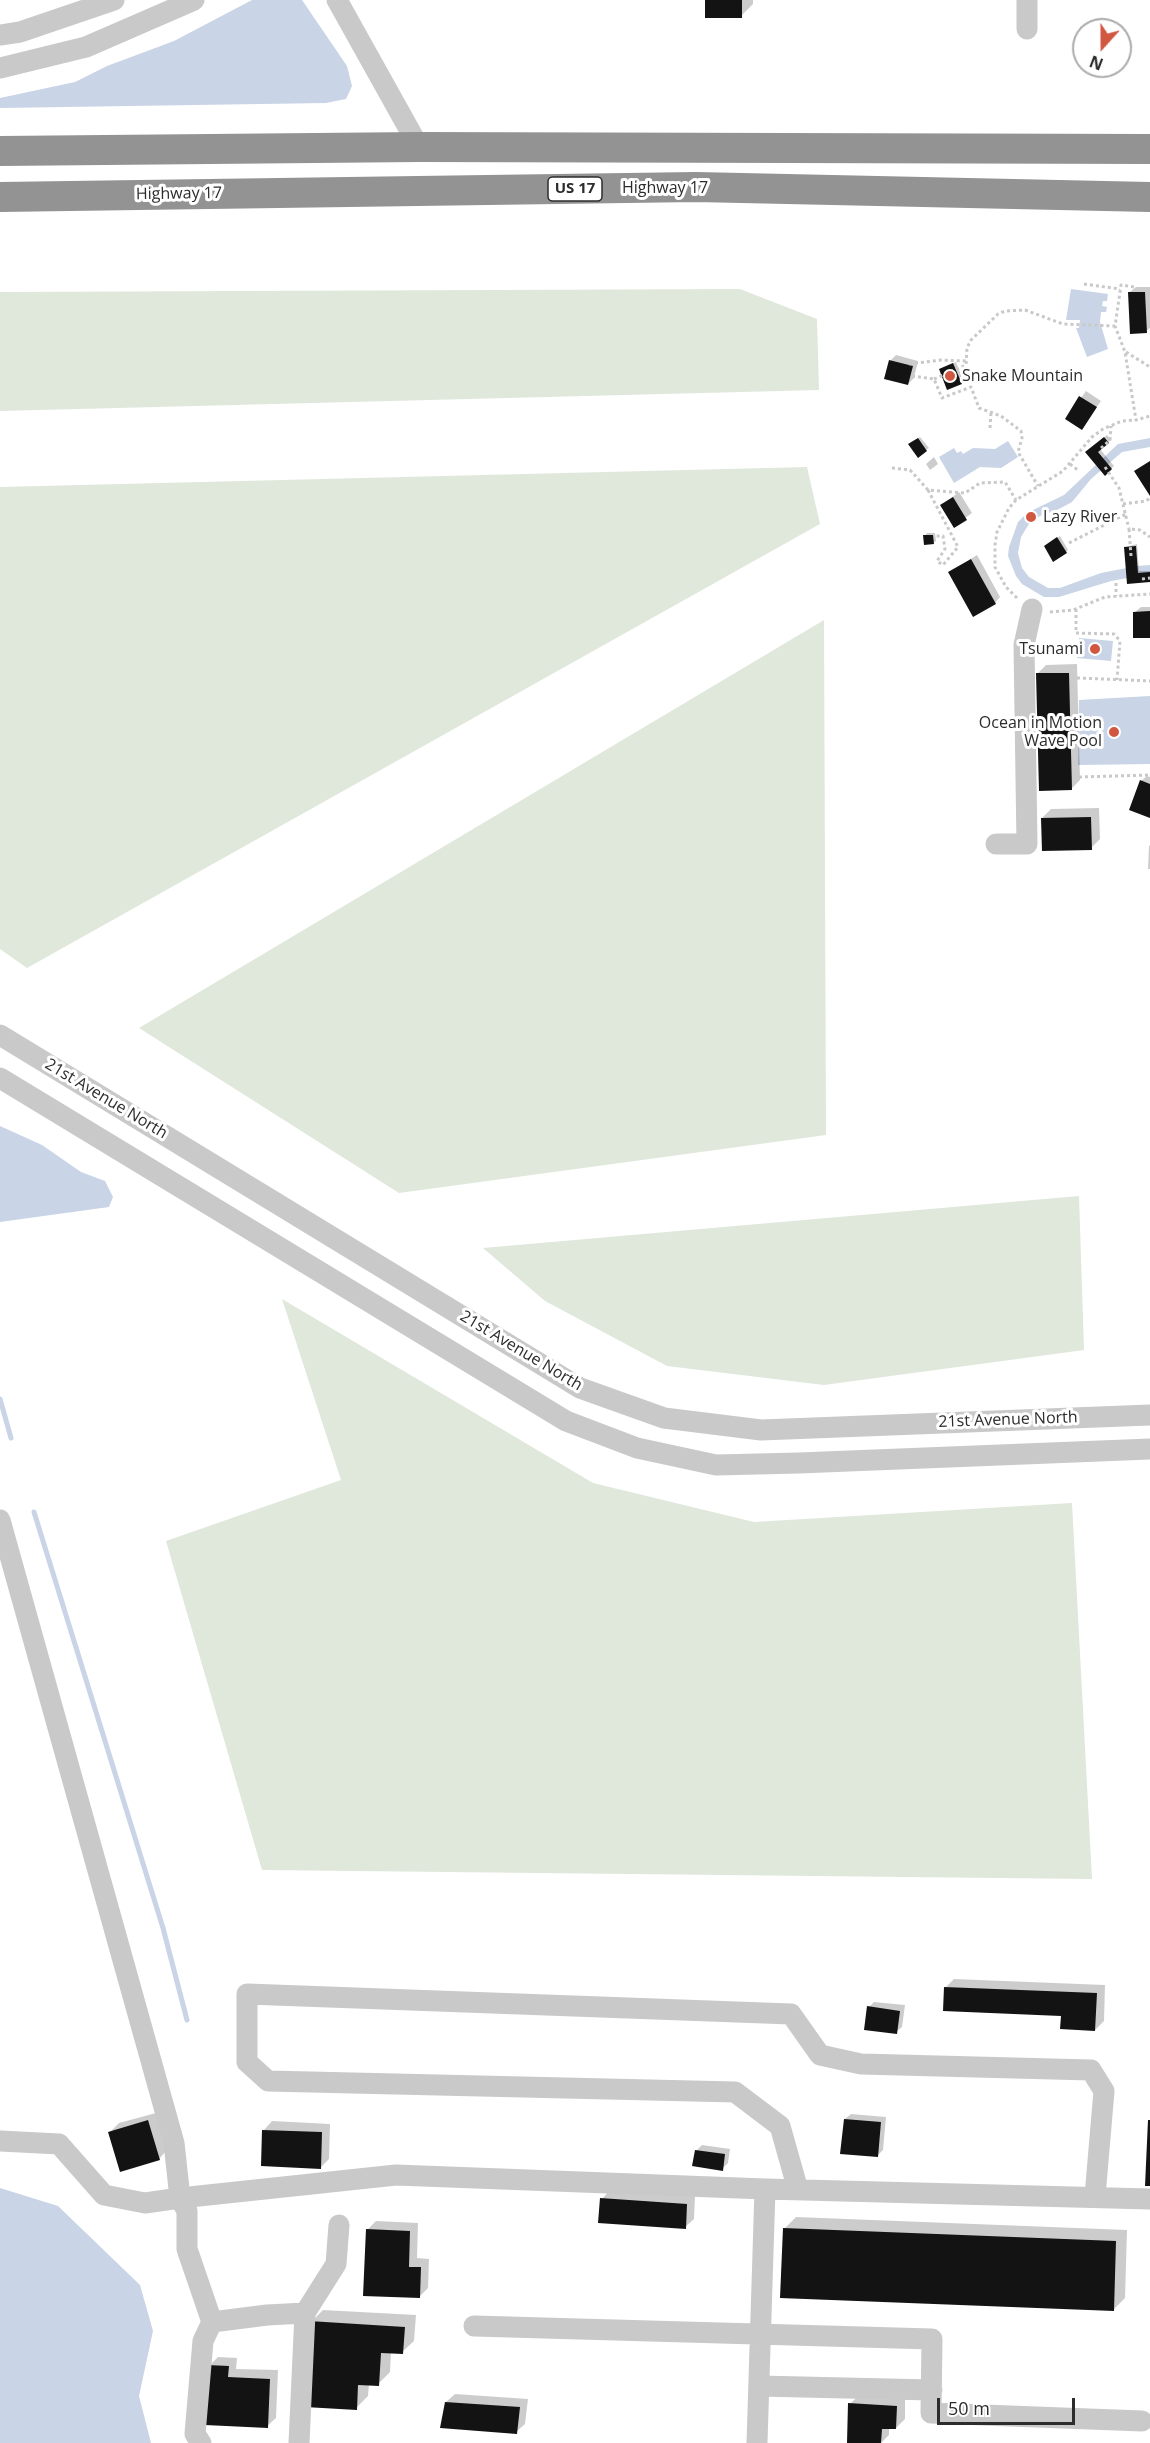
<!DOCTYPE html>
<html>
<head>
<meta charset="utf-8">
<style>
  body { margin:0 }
  #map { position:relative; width:1150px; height:2443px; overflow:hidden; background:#fff; font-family:"Open Sans",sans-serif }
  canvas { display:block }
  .north { position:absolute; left:1072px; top:18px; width:60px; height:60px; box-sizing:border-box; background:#fff; border:2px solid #ababab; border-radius:50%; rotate:201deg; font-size:16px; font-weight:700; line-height:24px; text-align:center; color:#2c2c2c }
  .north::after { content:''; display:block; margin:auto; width:21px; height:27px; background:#d15740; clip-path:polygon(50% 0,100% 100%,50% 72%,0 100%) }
  .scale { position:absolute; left:937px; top:2398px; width:138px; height:27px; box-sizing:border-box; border:3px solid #2c2c2c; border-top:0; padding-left:8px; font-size:18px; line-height:21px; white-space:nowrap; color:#2c2c2c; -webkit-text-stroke:4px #fff; paint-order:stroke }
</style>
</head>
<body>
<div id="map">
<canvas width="1150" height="2443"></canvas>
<div class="north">N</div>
<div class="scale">50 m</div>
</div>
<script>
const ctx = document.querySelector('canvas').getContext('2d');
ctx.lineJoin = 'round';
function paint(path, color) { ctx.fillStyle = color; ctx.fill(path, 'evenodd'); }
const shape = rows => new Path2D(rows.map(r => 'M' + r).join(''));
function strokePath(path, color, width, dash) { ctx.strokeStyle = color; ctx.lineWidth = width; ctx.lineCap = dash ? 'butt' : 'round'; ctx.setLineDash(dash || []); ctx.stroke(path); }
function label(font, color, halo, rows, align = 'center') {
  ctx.font = font + ' "Open Sans",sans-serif'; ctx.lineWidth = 6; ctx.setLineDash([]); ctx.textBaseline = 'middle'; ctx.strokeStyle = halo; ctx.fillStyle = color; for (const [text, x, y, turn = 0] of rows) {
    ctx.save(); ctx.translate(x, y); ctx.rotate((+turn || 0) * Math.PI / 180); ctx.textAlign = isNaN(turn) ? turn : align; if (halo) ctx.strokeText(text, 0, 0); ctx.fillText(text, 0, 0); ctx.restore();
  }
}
const green = shape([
  [740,289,817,319,819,390,0,411,0,292],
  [807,467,820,524,27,968,0,949,0,487],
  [824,620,826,1135,399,1193,139,1028],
  [1079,1196,1084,1350,824,1385,667,1366,545,1301,483,1248],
  [282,1299,593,1483,754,1522,1072,1503,1092,1879,262,1870,166,1541,341,1480]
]);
const water = shape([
  [252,0,302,0,347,66,352,86,346,99,326,103,0,108,0,98,75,82,107,66,174,41],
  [1071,289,1108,294,1107,301,1103,301,1102,306,1107,307,1106,312,1101,312,1100,322,1108,349,1087,357,1076,328,1079,328,1080,320,1066,320],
  [1150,438,1150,447,1122,452,1091,479,1072,502,1059,509,1040,516,1029,524,1021,537,1018,553,1022,568,1029,577,1048,588,1060,588,1101,573,1137,566,1150,565,1150,574,1111,581,1059,597,1044,597,1022,584,1016,576,1008,556,1009,547,1018,522,1027,513,1064,495,1118,444],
  [1008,441,1018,457,1001,468,980,467,954,483,939,457,954,448,957,453,961,451,963,454,973,448,995,449],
  [1079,638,1113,641,1111,661,1077,658],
  [1150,696,1150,764,1078,765,1079,700],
  [0,1126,42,1145,81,1172,105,1181,113,1197,109,1207,0,1222],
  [0,2188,58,2206,140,2285,153,2331,139,2396,151,2443,0,2443]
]);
const shadow = shape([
  [707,0,753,0,753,4,741,16],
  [1136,287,1150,287,1150,328,1146,331,1130,292],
  [896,355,918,361,914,378,908,384,890,361],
  [956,362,963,380,961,383,940,369],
  [1086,391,1101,401,1082,428,1067,418],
  [1107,435,1111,440,1100,449,1114,466,1105,474,1087,452],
  [920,437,929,448,926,450,912,442],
  [934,457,938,464,930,470,926,464],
  [959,492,972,513,954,526,942,505],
  [927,533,935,533,936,541,933,543,925,536],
  [1060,536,1068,550,1066,552,1048,544],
  [1137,544,1139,571,1150,571,1150,581,1128,582,1126,547],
  [977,555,1000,597,995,603,950,572],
  [1141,607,1150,607,1150,636,1135,612],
  [1077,664,1080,780,1071,789,1037,674,1046,665],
  [1147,776,1150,777,1150,816,1141,781],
  [1099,808,1100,839,1091,848,1042,818,1051,809],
  [1150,845,1150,869,1148,869,1149,846],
  [954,1979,1105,1985,1104,2021,1095,2030,1063,2015,946,1987],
  [874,2002,905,2005,902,2027,896,2032,869,2007],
  [156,2113,167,2150,159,2159,110,2132,119,2123],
  [851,2114,886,2117,883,2150,877,2156,845,2119],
  [272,2121,330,2124,329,2159,320,2168,264,2130],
  [702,2145,730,2149,728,2163,722,2169,696,2151],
  [610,2190,695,2196,694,2219,685,2227,602,2199],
  [796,2217,1127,2230,1125,2298,1113,2310,784,2229],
  [376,2221,418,2223,417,2258,429,2259,428,2288,419,2297,367,2230],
  [323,2310,416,2315,414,2341,402,2352,391,2352,390,2372,378,2384,369,2384,368,2396,356,2408,311,2322],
  [218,2357,237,2358,236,2369,278,2370,276,2418,267,2426,209,2366],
  [455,2394,528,2399,525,2424,516,2432,446,2402],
  [859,2395,905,2398,905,2419,896,2428,889,2427,889,2435,881,2443,871,2443,850,2404]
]);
const stream = shape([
  [0,1399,11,1438],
  [34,1512,163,1928,187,2020]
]);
const building = shape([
  [705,0,742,0,742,18,705,18],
  [1128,292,1145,292,1147,333,1130,334],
  [889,360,913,366,908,385,884,379],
  [953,363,962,384,947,390,939,369],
  [1079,396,1097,407,1082,430,1065,419],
  [1104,437,1109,443,1098,452,1112,469,1105,476,1085,452],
  [918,438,927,451,918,458,908,444],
  [1150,461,1150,496,1134,471],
  [953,497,967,520,954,528,940,505],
  [923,535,933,535,934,544,924,545],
  [1057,537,1067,553,1053,562,1044,546],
  [1136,546,1138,573,1150,572,1150,582,1127,584,1124,547],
  [971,559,996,604,973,617,948,572],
  [1150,611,1150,638,1133,638,1133,612],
  [1036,673,1069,673,1072,790,1039,791],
  [1140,780,1150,784,1150,818,1129,810],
  [1091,817,1092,850,1042,851,1041,818],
  [944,1987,1097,1993,1095,2031,1060,2029,1061,2016,943,2011],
  [867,2006,900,2011,897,2034,864,2030],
  [844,2119,881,2122,878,2157,840,2154],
  [148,2120,160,2160,120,2172,108,2132],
  [1148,2120,1150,2120,1150,2186,1145,2186],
  [262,2130,322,2132,321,2169,261,2166],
  [695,2150,725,2154,723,2171,692,2166],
  [600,2198,687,2204,686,2229,598,2223],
  [783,2228,1116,2241,1114,2311,780,2298],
  [366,2229,410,2231,409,2267,421,2267,420,2298,363,2296],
  [309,2321,405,2327,403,2354,381,2353,379,2386,358,2385,357,2410,305,2407],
  [207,2365,229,2366,228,2377,270,2379,268,2428,205,2425],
  [445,2402,520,2407,517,2434,440,2428],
  [848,2403,897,2406,896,2429,882,2429,881,2443,847,2443]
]);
const path = shape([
  [1084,284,1120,289],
  [1134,287,1121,285,1115,326,1125,352,1136,420,1150,416],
  [1126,352,1150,367],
  [909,364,941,360,966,361],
  [912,376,934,379,942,398,971,387,979,408,1001,416,1021,431,1022,438,1018,452,1038,486],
  [934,379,966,365,967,348,971,340,998,314,1005,311,1025,310,1063,324,1115,326],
  [990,428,991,412],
  [1101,448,1110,440,1111,426],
  [1070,464,1079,471],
  [1105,467,1119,488,1129,529],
  [892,468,910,470,928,490,965,493,980,483,1005,482,1016,500],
  [928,490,958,547,943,565,937,561,945,549,943,536,936,536],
  [1123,504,1146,501,1150,498],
  [1069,543,1126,514],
  [1131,556,1129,529,1140,530,1150,537],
  [1142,579,1150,578],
  [1116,583,1116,596],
  [1017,598,1006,587,995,567,995,545,997,532,1009,508,1016,500,1063,471,1092,437,1103,429,1122,421,1136,420],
  [1076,609,1076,633,1114,634,1120,641,1117,680],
  [1050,612,1073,610,1105,597,1150,594],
  [1077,678,1150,681],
  [1079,777,1150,775]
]);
const minor = shape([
  [337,0,419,147],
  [1027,0,1027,29],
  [0,35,20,32,114,0],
  [0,68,86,47,194,0],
  [996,844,1027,844,1024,645,1032,609],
  [0,1035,580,1388,664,1418,761,1430,1150,1415],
  [0,1078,566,1421,637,1448,716,1465,799,1463,1150,1449],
  [0,1520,174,2143,180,2198,187,2211,187,2249,212,2322,203,2341,195,2434,201,2443],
  [0,2141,59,2144,104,2195,145,2203,180,2198,396,2175,765,2189,1150,2199],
  [798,2190,780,2126,735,2092,268,2081,247,2062,247,1994,791,2014,820,2055,861,2064,1091,2070,1104,2091,1095,2196],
  [212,2322,267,2315,305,2313],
  [474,2326,932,2339,931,2413,1142,2421],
  [759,2386,932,2390],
  [299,2443,305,2313,336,2264,339,2225],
  [757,2443,765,2189]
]);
const highway = shape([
  [0,151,419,147,1150,149],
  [0,197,696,187,1150,197]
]);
const markers = [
  [950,376,6,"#d15740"],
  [1031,517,6,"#d15740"],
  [1095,649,6,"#d15740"],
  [1114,732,6,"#d15740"]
];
const shields = [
  [575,189,54]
];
const shieldNames = [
  ["US 17",575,189]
];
const streetNames = [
  ["Highway 17",665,188],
  ["Highway 17",179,194,-1],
  ["21st Avenue North",106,1099,31],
  ["21st Avenue North",521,1351,31],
  ["21st Avenue North",1008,1420,-2]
];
const poiNames = [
  ["Snake Mountain",962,376],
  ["Lazy River",1043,517],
  ["Tsunami",1083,649,"right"],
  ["Ocean in Motion",1102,723,"right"],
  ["Wave Pool",1102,741,"right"]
];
paint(green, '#dfe8db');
paint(water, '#c9d4e6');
paint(shadow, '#0003');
strokePath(stream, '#c9d4e6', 5);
paint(building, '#131313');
strokePath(path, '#c9c9c9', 3, [3, 3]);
strokePath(minor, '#c9c9c9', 21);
strokePath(highway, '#939393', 30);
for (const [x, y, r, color] of markers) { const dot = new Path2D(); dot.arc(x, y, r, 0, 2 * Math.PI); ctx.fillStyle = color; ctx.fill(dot); strokePath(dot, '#fff', 2); }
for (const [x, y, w] of shields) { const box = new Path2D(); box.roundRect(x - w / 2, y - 12, w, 24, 4.5); ctx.fillStyle = '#fff'; ctx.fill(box); strokePath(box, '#2c2c2c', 1.5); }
label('bold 15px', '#2c2c2c', null, shieldNames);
label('16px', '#2c2c2c', '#fff', streetNames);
label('16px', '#2c2c2c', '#fff', poiNames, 'left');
</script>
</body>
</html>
